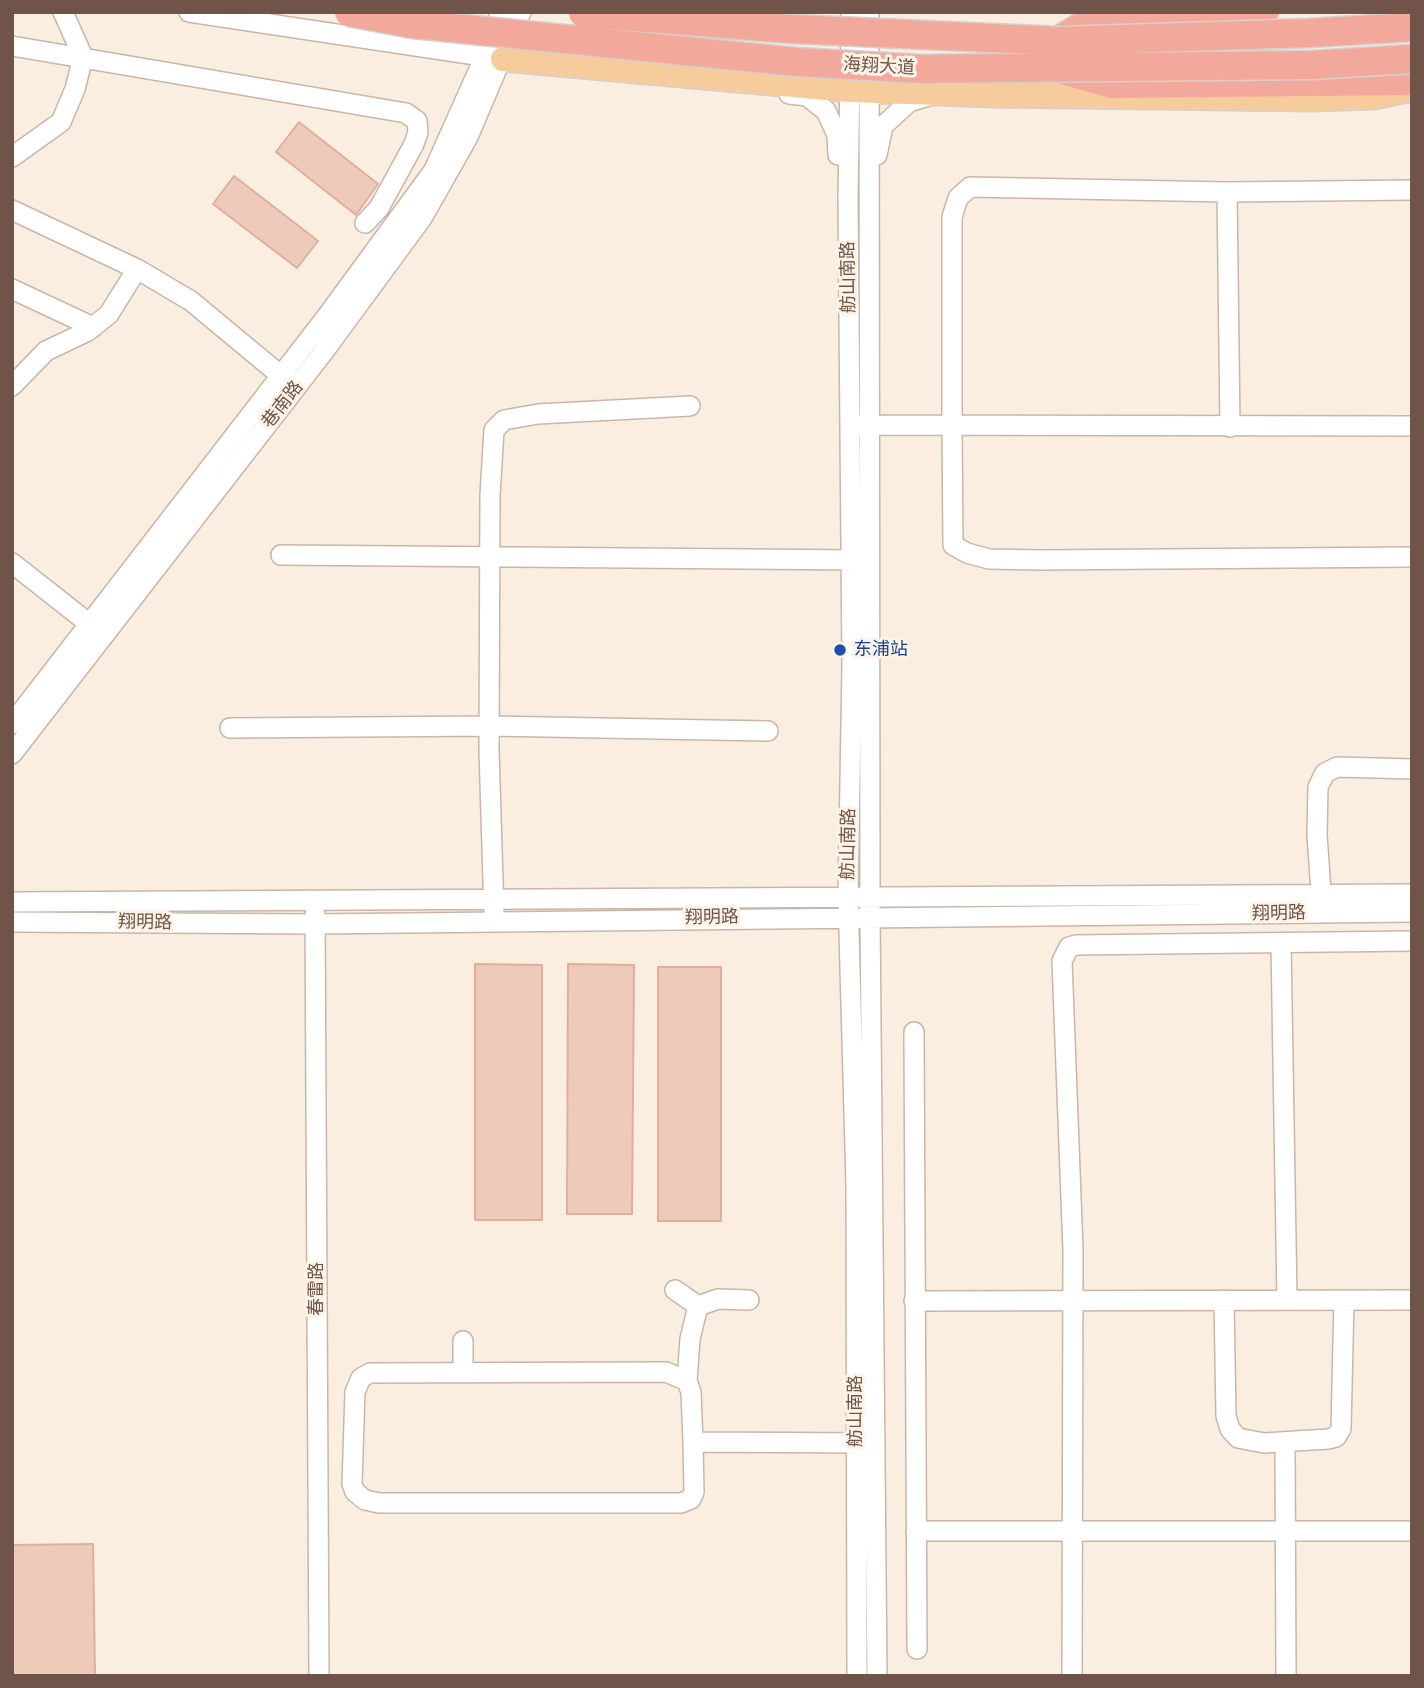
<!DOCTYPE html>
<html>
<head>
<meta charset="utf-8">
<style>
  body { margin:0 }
  #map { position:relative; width:1424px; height:1688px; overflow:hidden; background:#faeee1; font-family:"DM Sans",sans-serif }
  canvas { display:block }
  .frame { position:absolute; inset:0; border:14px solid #70544a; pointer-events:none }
</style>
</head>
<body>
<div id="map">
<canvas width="1424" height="1688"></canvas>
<div class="frame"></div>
</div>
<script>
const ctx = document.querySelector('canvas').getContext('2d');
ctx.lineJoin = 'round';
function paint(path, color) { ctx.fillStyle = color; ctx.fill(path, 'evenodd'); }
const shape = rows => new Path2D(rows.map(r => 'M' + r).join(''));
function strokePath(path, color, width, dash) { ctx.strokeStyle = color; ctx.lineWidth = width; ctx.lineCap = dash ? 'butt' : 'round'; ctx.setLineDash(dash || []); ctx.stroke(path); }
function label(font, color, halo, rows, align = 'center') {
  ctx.font = font + ' "DM Sans","Noto Sans SC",sans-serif'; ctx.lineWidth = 6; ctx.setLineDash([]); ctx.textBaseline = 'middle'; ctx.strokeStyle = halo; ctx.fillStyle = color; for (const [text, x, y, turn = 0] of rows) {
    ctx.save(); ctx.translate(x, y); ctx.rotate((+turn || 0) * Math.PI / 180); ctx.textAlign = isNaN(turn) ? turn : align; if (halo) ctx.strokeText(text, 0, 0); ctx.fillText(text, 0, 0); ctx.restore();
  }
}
const building = shape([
  [299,122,378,184,356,215,276,152,299,122],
  [234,176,318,241,297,268,213,204,234,176],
  [475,964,542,965,542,1220,475,1220,475,964],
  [568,964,634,965,632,1214,567,1214,568,964],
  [658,967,721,967,721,1221,658,1221,658,967],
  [93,1544,95,1676,12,1676,12,1545,93,1544]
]);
const minor = shape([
  [189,12,496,58],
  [851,12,848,198,852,666,848,896,856,1185,857,1676],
  [869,12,870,916,877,1676],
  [12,46,406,113,417,121,418,132,414,144,379,208,365,223],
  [789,94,807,96,826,111,837,135,838,155],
  [877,155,883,126,909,102,932,95],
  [12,157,61,122,75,89,83,57,63,12],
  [1412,190,1227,192,970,187,958,198,952,217,952,425,953,545,967,553,989,559,1040,560,1412,557],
  [1227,192,1230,427],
  [12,210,137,269,191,301,291,384],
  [12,289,93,327],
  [12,386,46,351,88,331,109,314,137,269],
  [859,425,1412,426],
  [281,555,861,560],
  [12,563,101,633],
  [12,724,327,316,434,170,485,56,501,12],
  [230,728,489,726,768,731],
  [12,754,322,354,422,218,468,137,521,12],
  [12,902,1412,894],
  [1322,905,1317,835,1318,787,1325,773,1337,767,1412,769],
  [494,913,489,751,490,495,494,430,504,420,538,414,690,406],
  [315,914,319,1676],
  [12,922,315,924,1412,912],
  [1281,943,1287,1300],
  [914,1032,917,1649],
  [675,1290,698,1306],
  [1224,1300,1226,1416,1230,1429,1238,1438,1264,1443,1328,1439,1336,1437,1341,1429,1344,1300],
  [914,1301,1412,1300],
  [463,1341,463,1372],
  [687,1381,690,1339,698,1306,718,1299,749,1300],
  [693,1442,694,1492,691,1499,681,1503,379,1503,365,1500,355,1492,352,1484,355,1392,361,1378,370,1373,666,1372,687,1381,691,1392,693,1442,870,1443],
  [1285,1443,1286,1676],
  [916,1531,1412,1531],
  [1072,1676,1073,1250,1062,961,1069,947,1076,945,1412,941]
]);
const major = shape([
  [503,59,849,90,994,95,1311,99,1374,97,1412,89]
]);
const highway = shape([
  [1058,41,1092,20,1264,12],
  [1066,71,1112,84,1412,81]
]);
const highwayBridge = shape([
  [349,12,413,24,796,62,921,69,1313,65,1412,59],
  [583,13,792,29,1058,41,1309,33,1412,27]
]);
const markers = [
  [840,650,7,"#1a4fb4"]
];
const streetNames = [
  ["海翔大道",879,67,3],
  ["舫山南路",849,277,-91],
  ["巷南路",283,405,-52],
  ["舫山南路",849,844,-89],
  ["翔明路",1279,914,-1],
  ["翔明路",712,918,-1],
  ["翔明路",145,923,1],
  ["春雷路",317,1289,-90],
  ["舫山南路",856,1411,-90]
];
const transitNames = [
  ["东浦站",854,650]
];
paint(building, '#eecaba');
strokePath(building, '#e0af9c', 2);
strokePath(minor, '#cab5a9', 22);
strokePath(major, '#d7cfcc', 27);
strokePath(highway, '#d7cfcc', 31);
strokePath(minor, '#fff', 19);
strokePath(major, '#f6cc9d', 24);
strokePath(highway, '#f2a99b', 28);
strokePath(highwayBridge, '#d7cfcc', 31, []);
strokePath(highwayBridge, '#f2a99b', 28);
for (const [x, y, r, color] of markers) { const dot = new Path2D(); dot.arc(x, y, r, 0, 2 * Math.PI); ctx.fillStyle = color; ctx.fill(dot); strokePath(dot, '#fef3e7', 2.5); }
label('18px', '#70544a', '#fef3e7', streetNames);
label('18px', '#164399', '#fef3e7', transitNames, 'left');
</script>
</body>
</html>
